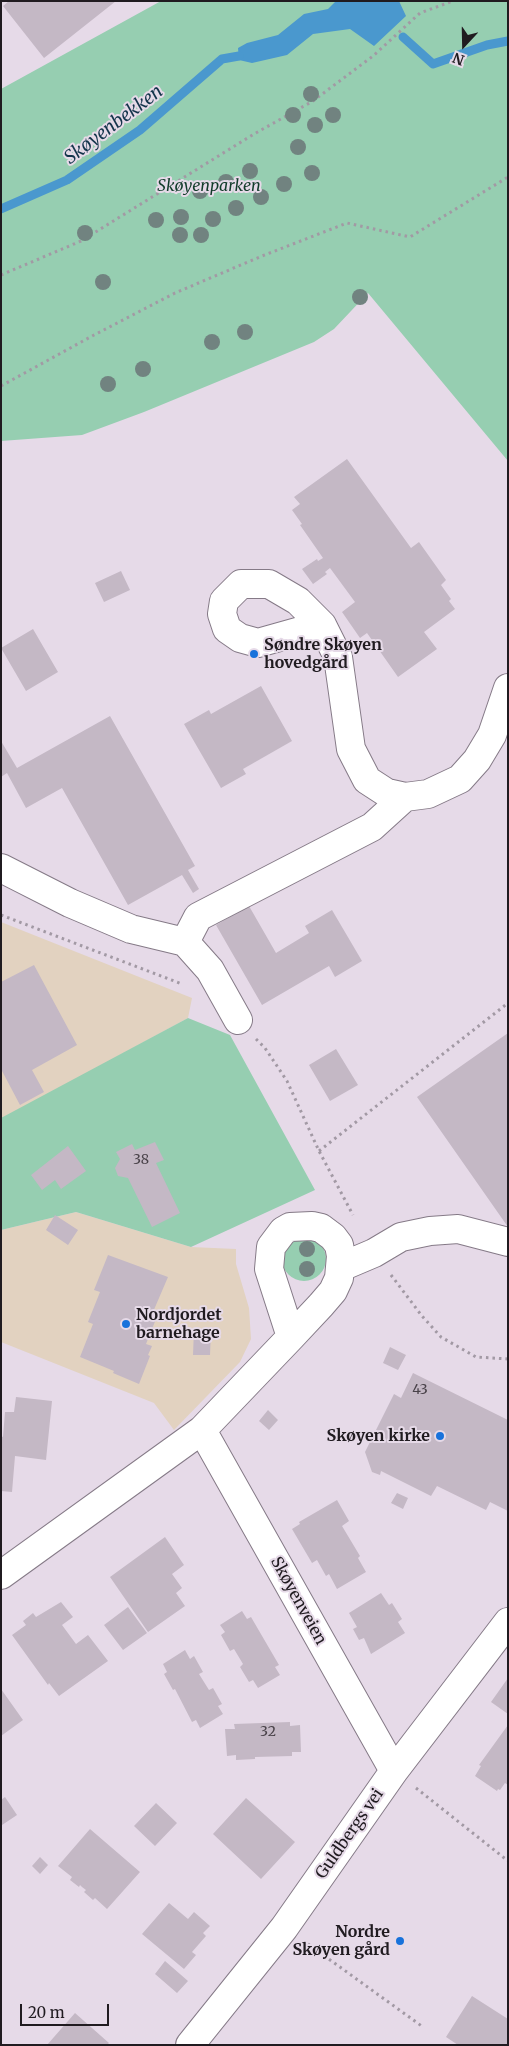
<!DOCTYPE html>
<html>
<head>
<meta charset="utf-8">
<style>
  body { margin:0 }
  #map { position:relative; width:509px; height:2046px; overflow:hidden; background:#e6dae8; font-family:Merriweather,serif }
  canvas { display:block }
  .frame { position:absolute; inset:0; border:2px solid #201b20; pointer-events:none }
  .north { position:absolute; left:439px; top:20px; width:50px; height:50px; -webkit-text-stroke:4px #e6dae8; paint-order:stroke; rotate:201deg; font-size:14px; font-weight:700; line-height:20px; text-align:center; color:#201b20 }
  .north::after { content:''; display:block; margin:auto; width:18px; height:22px; background:#201b20; clip-path:polygon(50% 0,100% 100%,50% 72%,0 100%) }
  .scale { position:absolute; left:20px; top:2004px; width:89px; height:22px; box-sizing:border-box; border:2px solid #201b20; border-top:0; padding-left:6px; font-size:15px; line-height:18px; white-space:nowrap; color:#201b20; -webkit-text-stroke:4px #e6dae8; paint-order:stroke }
</style>
</head>
<body>
<div id="map">
<canvas width="509" height="2046"></canvas>
<div class="frame"></div>
<div class="north">N</div>
<div class="scale">20 m</div>
</div>
<script>
const ctx = document.querySelector('canvas').getContext('2d');
ctx.lineJoin = 'round';
function paint(path, color) { ctx.fillStyle = color; ctx.fill(path, 'evenodd'); }
const shape = rows => new Path2D(rows.map(r => 'M' + r).join(''));
function strokePath(path, color, width, dash) { ctx.strokeStyle = color; ctx.lineWidth = width; ctx.lineCap = dash ? 'butt' : 'round'; ctx.setLineDash(dash || []); ctx.stroke(path); }
function label(font, color, halo, rows, align = 'center') {
  ctx.font = font + ' Merriweather,serif'; ctx.lineWidth = 4; ctx.setLineDash([]); ctx.textBaseline = 'middle'; ctx.strokeStyle = halo; ctx.fillStyle = color; for (const [text, x, y, turn = 0] of rows) {
    ctx.save(); ctx.translate(x, y); ctx.rotate((+turn || 0) * Math.PI / 180); ctx.textAlign = isNaN(turn) ? turn : align; if (halo) ctx.strokeText(text, 0, 0); ctx.fillText(text, 0, 0); ctx.restore();
  }
}
const education = shape([
  [1,922,192,998,188,1018,1,1120],
  [76,1212,191,1247,236,1249,236,1264,249,1308,251,1339,240,1362,174,1430,154,1403,1,1342,1,1230]
]);
const green = shape([
  [161,1,508,1,508,461,368,293,334,329,314,342,144,412,82,435,1,441,1,89],
  [188,1018,230,1035,315,1190,191,1247,76,1212,1,1230,1,1118],
  '282 1259a22 22 0 1 1 44 0a22 22 0 1 1-44 0Z'
]);
const water = shape([
  [336,1,399,1,406,16,374,46,350,29,313,34,287,55,252,63,239,60,238,48,247,43,278,35,304,14,328,9]
]);
const stream = shape([
  [403,37,433,64,487,45,508,41],
  [1,209,67,180,140,130,222,59,239,56]
]);
const building = shape([
  [9,1,116,1,44,58,3,6],
  [347,459,411,548,419,542,446,580,441,585,451,599,449,601,455,609,424,632,437,649,398,677,367,633,360,638,342,612,355,602,330,568,325,572,327,574,313,584,302,569,317,559,318,561,323,558,300,525,302,524,292,510,300,504,294,497],
  [121,571,130,590,104,602,95,583],
  [33,629,58,672,26,691,1,648],
  [261,686,292,741,243,769,246,774,221,788,184,724,209,710,211,714],
  [110,716,195,866,188,870,199,889,193,893,182,875,128,905,62,788,26,808,7,773,1,777,1,741,17,768],
  [249,906,276,953,309,933,305,926,332,910,362,961,335,977,329,966,262,1005,216,925],
  [34,965,77,1045,32,1070,44,1092,20,1105,1,1069,1,982],
  [508,1033,508,1227,417,1097],
  [336,1049,358,1085,330,1101,309,1065],
  [155,1142,164,1160,156,1163,180,1213,152,1227,128,1178,118,1176,115,1168,120,1159,116,1152,132,1144,135,1150],
  [68,1146,86,1171,61,1189,55,1180,42,1190,31,1175],
  [55,1215,78,1230,68,1245,46,1230],
  [108,1255,168,1277,153,1312,158,1314,146,1344,152,1346,148,1355,150,1356,139,1384,113,1373,114,1371,80,1357,93,1324,88,1322,100,1292,94,1290],
  [194,1329,211,1330,210,1355,193,1355],
  [390,1347,406,1355,398,1370,383,1363],
  [413,1373,508,1420,508,1511,490,1502,486,1510,437,1486,431,1496,381,1471,380,1475,372,1472,365,1452,394,1394,401,1398],
  [16,1397,52,1401,46,1460,15,1456,12,1492,1,1491,1,1436,3,1437,5,1412,14,1412],
  [268,1410,278,1420,269,1430,259,1421],
  [397,1493,408,1498,403,1509,391,1503],
  [337,1500,349,1521,342,1526,360,1556,358,1558,366,1572,337,1589,329,1574,326,1576,317,1560,312,1563,292,1529,300,1524,299,1522],
  [165,1537,184,1565,172,1574,182,1588,176,1593,185,1606,148,1632,110,1577],
  [381,1593,389,1605,392,1603,402,1619,398,1622,405,1633,371,1654,364,1638,359,1640,353,1629,357,1627,349,1613],
  [61,1602,73,1617,62,1625,76,1644,88,1635,108,1661,59,1696,49,1683,48,1685,12,1635,26,1625,23,1621,33,1613,36,1617],
  [128,1607,147,1633,123,1650,104,1625],
  [242,1611,247,1619,251,1617,279,1665,275,1667,280,1675,258,1688,253,1680,249,1682,240,1667,243,1664,234,1649,230,1651,221,1635,225,1632,220,1625],
  [185,1650,190,1659,194,1656,203,1672,199,1674,209,1690,213,1688,222,1704,218,1706,223,1714,200,1728,196,1720,192,1722,175,1689,173,1690,164,1674,167,1672,163,1664],
  [508,1678,508,1714,491,1702],
  [1,1689,23,1720,1,1736],
  [290,1722,290,1726,300,1725,301,1752,292,1752,292,1756,255,1757,255,1759,236,1760,236,1755,227,1756,225,1729,235,1729,234,1724],
  [508,1725,508,1785,505,1783,500,1790,498,1789,497,1791,475,1776,481,1766,479,1765],
  [5,1797,17,1815,2,1825,1,1800],
  [246,1798,295,1842,261,1879,213,1834],
  [156,1803,177,1823,155,1846,134,1826],
  [90,1829,140,1872,107,1909,95,1898,93,1900,84,1892,86,1890,82,1887,80,1885,79,1887,70,1880,72,1877,58,1866],
  [40,1857,48,1865,40,1874,32,1866],
  [169,1903,188,1919,194,1912,210,1926,203,1933,206,1936,192,1952,196,1955,184,1969,142,1934],
  [165,1961,188,1981,177,1993,155,1974],
  [472,1996,508,2019,508,2045,458,2045,446,2037],
  [75,2013,109,2043,107,2045,47,2045]
]);
const path = shape([
  [1,275,81,241,254,134,313,101,373,56,420,13,453,1],
  [1,386,94,335,175,293,262,256,347,223,410,237,508,177],
  [1,915,182,984],
  [256,1039,265,1048,287,1081,319,1151,353,1215],
  [319,1151,508,1003],
  [391,1275,422,1316,441,1337,476,1357,508,1359],
  [416,1788,508,1861],
  [308,1944,423,2027]
]);
const minor = shape([
  [322,625,258,643,240,638,227,629,222,614,224,601,241,584,269,584,298,601,322,625,338,657,351,749,367,780,387,793,405,797,428,794,460,779,477,760,492,735,508,688],
  [1,868,70,903,131,929,185,942],
  [238,1020,210,970,185,942,198,917,372,827,405,797],
  [341,1267,374,1253,401,1237,430,1231,458,1229,508,1242],
  [202,1430,394,1771],
  [1,1575,202,1430,291,1337,321,1305,333,1291,339,1278,341,1256,339,1245,333,1237,321,1228,312,1226,290,1227,283,1231,271,1247,269,1269,291,1337],
  [190,2045,284,1928,394,1771,508,1622]
]);
const trees = [
  [311,94],
  [293,115],
  [333,115],
  [315,125],
  [298,147],
  [250,171],
  [312,173],
  [226,182],
  [284,184],
  [200,191],
  [261,197],
  [236,208],
  [181,217],
  [213,219],
  [156,220],
  [85,233],
  [180,235],
  [201,235],
  [103,282],
  [360,297],
  [245,332],
  [212,342],
  [143,369],
  [108,384],
  [307,1249],
  [307,1269]
];
const markers = [
  [254,654,5,"#1872db"],
  [126,1324,5,"#1872db"],
  [440,1436,5,"#1872db"],
  [400,1941,5,"#1872db"]
];
const numberNames = [
  ["38",141,1160],
  ["43",420,1390],
  ["32",268,1732]
];
const parkNames = [
  ["Skøyenparken",209,186]
];
const poiNames = [
  ["Søndre Skøyen",264,645],
  ["hovedgård",264,663],
  ["Nordjordet",136,1315],
  ["barnehage",136,1333],
  ["Skøyen kirke",430,1436,"right"],
  ["Nordre",390,1932,"right"],
  ["Skøyen gård",390,1950,"right"]
];
const streetNames = [
  ["Skøyenveien",298,1601,61],
  ["Guldbergs vei",350,1834,-55]
];
const waterNames = [
  ["Skøyenbekken",114,125,-37]
];
paint(education, '#e2d2c0');
paint(green, '#96ceb1');
paint(water, '#4a98ce');
strokePath(stream, '#4a98ce', 9);
paint(building, '#c4b8c5');
strokePath(minor, '#857a87', 30);
strokePath(path, '#a299a4', 3, [2.5, 4]);
strokePath(minor, '#fff', 28);
ctx.fillStyle = '#718380';
for (const [x, y] of trees) { ctx.beginPath(); ctx.arc(x, y, 8, 0, 2 * Math.PI); ctx.fill(); }
for (const [x, y, r, color] of markers) { const dot = new Path2D(); dot.arc(x, y, r, 0, 2 * Math.PI); ctx.fillStyle = color; ctx.fill(dot); strokePath(dot, '#e6dae8', 2); }
label('14px', '#494249', null, numberNames);
label('italic 16px', '#123c2a', '#e6dae8', parkNames);
label('bold 16px', '#201b20', '#e6dae8', poiNames, 'left');
label('16px', '#201b20', '#e6dae8', streetNames);
label('italic 18px', '#13344b', '#e6dae8', waterNames);
</script>
</body>
</html>
